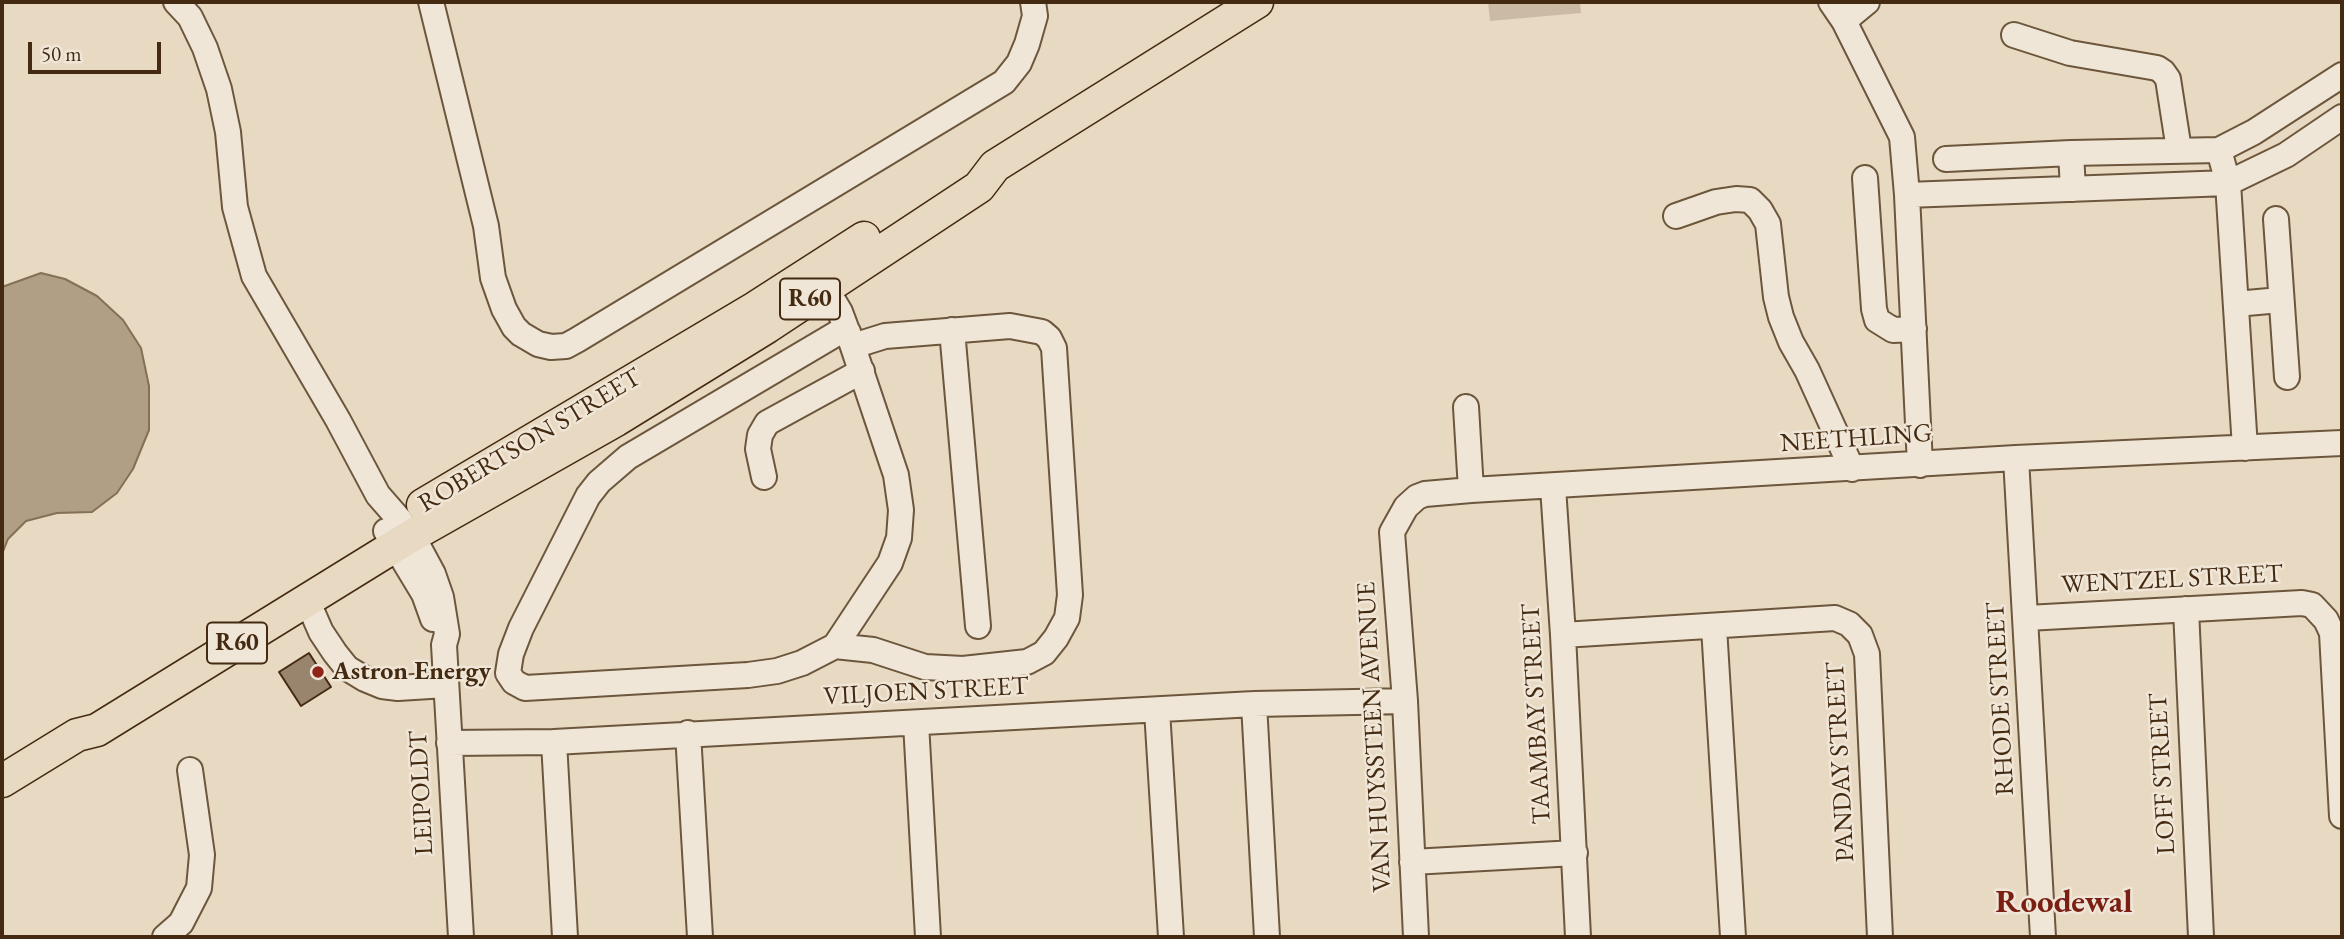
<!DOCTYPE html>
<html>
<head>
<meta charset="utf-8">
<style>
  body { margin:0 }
  #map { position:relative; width:2344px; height:939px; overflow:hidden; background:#e8d9c2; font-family:"EB Garamond",serif }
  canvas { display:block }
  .frame { position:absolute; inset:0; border:4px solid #432a10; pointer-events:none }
  .scale { position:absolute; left:28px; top:42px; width:133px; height:32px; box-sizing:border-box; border:4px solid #432a10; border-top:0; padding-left:9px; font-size:21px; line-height:24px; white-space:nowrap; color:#432a10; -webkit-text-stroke:5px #f0e6d7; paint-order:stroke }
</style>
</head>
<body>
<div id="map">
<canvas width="2344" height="939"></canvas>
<div class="frame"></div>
<div class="scale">50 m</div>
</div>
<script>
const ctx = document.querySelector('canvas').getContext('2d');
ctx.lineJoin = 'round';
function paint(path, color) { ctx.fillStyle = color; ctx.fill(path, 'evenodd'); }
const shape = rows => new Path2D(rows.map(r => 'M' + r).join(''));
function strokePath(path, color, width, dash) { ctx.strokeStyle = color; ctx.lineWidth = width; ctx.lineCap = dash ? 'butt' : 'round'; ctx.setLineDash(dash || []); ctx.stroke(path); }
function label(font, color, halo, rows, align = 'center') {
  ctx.font = font + ' "EB Garamond",serif'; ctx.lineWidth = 5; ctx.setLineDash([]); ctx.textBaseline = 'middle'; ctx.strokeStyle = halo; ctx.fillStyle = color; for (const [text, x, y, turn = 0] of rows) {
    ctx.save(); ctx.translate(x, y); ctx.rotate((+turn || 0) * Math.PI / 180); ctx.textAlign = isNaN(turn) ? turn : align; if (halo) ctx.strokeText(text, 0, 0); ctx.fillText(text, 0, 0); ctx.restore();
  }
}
const green = shape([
  [1488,2,1580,2,1581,13,1490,21]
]);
const water = shape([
  [41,273,65,279,97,296,123,320,141,348,149,386,149,430,133,469,117,493,92,512,57,513,26,521,8,539,2,554,2,287,41,273]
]);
const building = shape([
  [309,653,331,687,301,706,279,672,309,653]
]);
const minor = shape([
  [176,2,190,17,205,48,219,89,228,132,235,207,254,276,338,420,378,495,399,519,419,548,433,574,441,597,447,634,444,645,461,937],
  [431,2,486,226,493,278,504,309,514,327,521,334,538,344,551,347,566,346,577,340,1004,82,1019,63,1027,44,1035,16,1033,2],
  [1831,2,1844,21,1902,137,1907,195,1920,465],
  [1844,21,1867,2],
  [2014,35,2070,53,2157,68,2163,72,2168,79,2179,150],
  [2219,150,2228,183,2245,448],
  [2071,153,2219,150,2254,132,2342,75],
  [1946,159,2071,153,2073,189],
  [1865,178,1874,309,1877,320,1893,330,1914,329],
  [1907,195,2228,183,2286,155,2342,117],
  [1676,216,1716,202,1736,199,1750,200,1760,210,1768,224,1776,297,1781,317,1791,342,1807,370,1852,469],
  [2276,219,2287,377],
  [818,275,840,312,846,328,628,457,599,482,588,496,521,628,511,654,508,673,514,682,525,688,748,675,777,671,802,663,835,646,873,650,925,667,963,669,1027,662,1044,653,1056,638,1067,618,1070,595,1054,348,1049,338,1042,332,1010,326,885,336,853,346],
  [2236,304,2280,300],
  [952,330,978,626],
  [1466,407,1471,490],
  [2016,458,2043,937],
  [764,477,758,449,760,435,767,423,862,371],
  [1553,487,1563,635,1578,937],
  [386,531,424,594,433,619],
  [307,600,321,632,335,653,347,668,365,679,382,686,398,688,446,685],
  [2186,609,2201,937],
  [2027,618,2302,603,2312,605,2326,620,2332,633,2342,816],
  [1714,627,1733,937],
  [1563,635,1835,618,1849,624,1860,635,1867,654,1880,937],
  [835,646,890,563,899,538,901,510,896,475,848,332],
  [1254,704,1267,937],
  [1157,710,1171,937],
  [916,723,928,937],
  [688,733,700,937],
  [554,742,565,937],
  [449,743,554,742,1254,704,1405,701],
  [1412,862,1575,853],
  [165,937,181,923,199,888,202,855,190,770],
  [1416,937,1405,701,1392,532,1406,507,1417,497,1425,494,1471,490,2016,458,2342,443]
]);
const major = shape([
  [423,505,755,308,864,238],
  [2,781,77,735,97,730,411,536,616,420,767,327,979,187,995,166,1257,2]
]);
const markers = [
  [318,672,7,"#8f2418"]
];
const shields = [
  [810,299,60],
  [237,643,60]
];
const shieldNames = [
  ["R60",810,299],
  ["R60",237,643]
];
const streetNames = [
  ["NEETHLING",1856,439,-4],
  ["ROBERTSON STREET",530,441,-31],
  ["WENTZEL STREET",2172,580,-3],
  ["VILJOEN STREET",926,692,-3],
  ["RHODE STREET",2001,699,-93],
  ["TAAMBAY STREET",1537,714,-93],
  ["VAN HUYSSTEEN AVENUE",1375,737,-93],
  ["PANDAY STREET",1841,762,-93],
  ["LOFF STREET",2163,774,-93],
  ["LEIPOLDT",422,793,-93]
];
const poiNames = [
  ["Astron Energy",332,672]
];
const districtNames = [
  ["Roodewal",2064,903]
];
paint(green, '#ccbba4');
paint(water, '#b09e85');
strokePath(water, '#847056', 2);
paint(building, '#99856d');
strokePath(building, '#432a10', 2);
strokePath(minor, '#6c563c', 28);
strokePath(major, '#432a10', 35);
strokePath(minor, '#f0e6d7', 24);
strokePath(major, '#e8d9c2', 32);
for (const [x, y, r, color] of markers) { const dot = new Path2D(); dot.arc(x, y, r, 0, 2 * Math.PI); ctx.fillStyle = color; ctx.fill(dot); strokePath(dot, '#f0e6d7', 2.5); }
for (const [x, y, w] of shields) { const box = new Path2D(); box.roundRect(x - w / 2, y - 20.5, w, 41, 5); ctx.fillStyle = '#f0e6d7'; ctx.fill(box); strokePath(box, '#432a10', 2); }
label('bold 24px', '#432a10', null, shieldNames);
label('26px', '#432a10', '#f0e6d7', streetNames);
label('bold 26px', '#432a10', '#f0e6d7', poiNames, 'left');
label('bold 33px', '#7a1f14', '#f0e6d7', districtNames);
</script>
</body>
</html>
